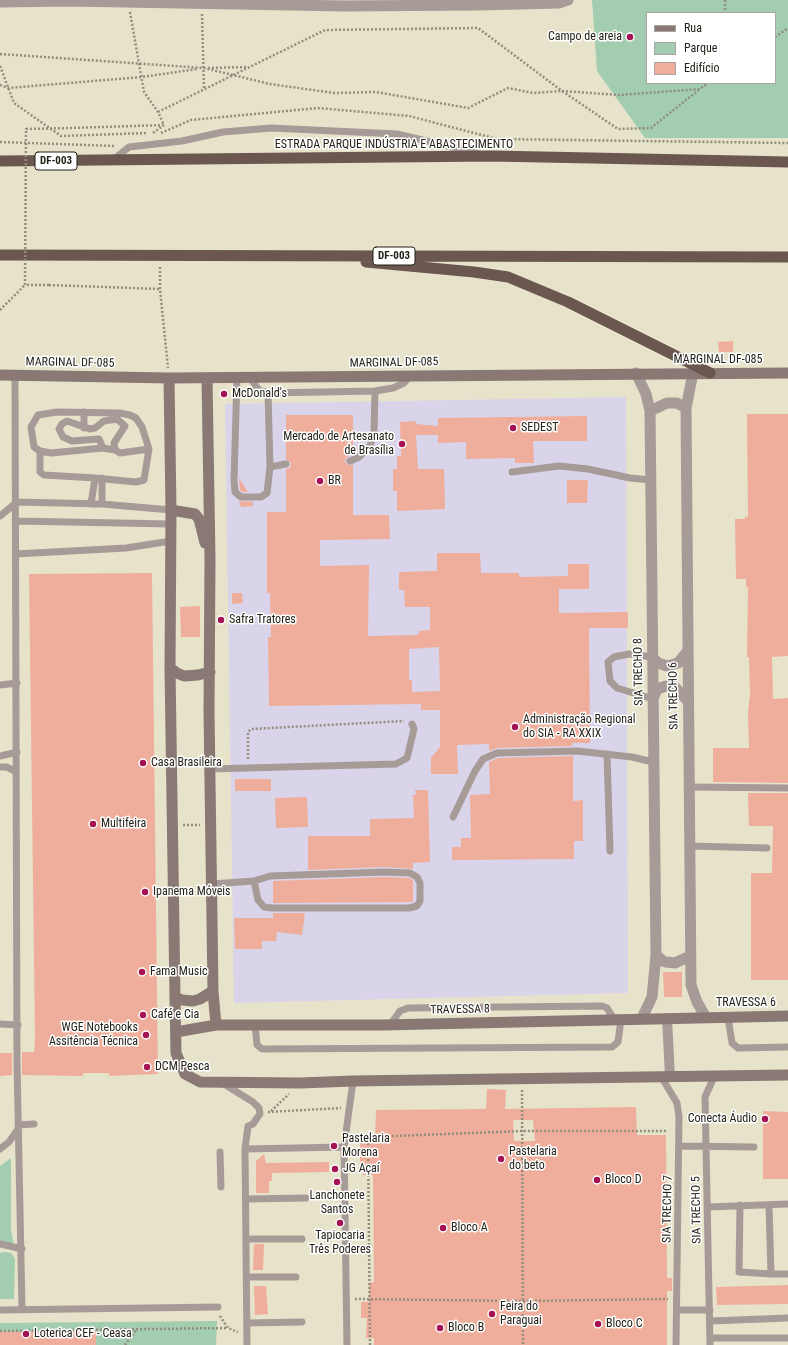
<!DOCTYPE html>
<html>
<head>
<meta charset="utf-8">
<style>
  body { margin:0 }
  #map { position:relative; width:788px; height:1345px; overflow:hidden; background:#e7e3ca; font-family:"Roboto Condensed",sans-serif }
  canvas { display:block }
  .legend { position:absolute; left:646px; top:12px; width:130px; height:72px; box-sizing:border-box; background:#fff; border:1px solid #a7a6a3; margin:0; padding:5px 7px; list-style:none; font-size:12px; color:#232118 }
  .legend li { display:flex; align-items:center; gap:8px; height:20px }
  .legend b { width:20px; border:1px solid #a7a6a3 }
</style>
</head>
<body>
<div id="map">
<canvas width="788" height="1345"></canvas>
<ul class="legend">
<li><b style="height:5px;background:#8a7874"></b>Rua</li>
<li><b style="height:11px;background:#a2cdb1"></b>Parque</li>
<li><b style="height:11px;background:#efae9b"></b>Edifício</li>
</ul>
</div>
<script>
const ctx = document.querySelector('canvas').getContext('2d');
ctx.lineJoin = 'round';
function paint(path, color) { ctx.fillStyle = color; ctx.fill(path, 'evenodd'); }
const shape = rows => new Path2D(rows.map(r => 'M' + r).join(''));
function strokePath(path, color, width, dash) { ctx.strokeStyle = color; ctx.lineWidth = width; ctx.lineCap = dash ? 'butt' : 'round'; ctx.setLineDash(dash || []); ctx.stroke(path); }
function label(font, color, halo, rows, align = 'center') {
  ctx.font = font + ' "Roboto Condensed",sans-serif'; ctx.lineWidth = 3; ctx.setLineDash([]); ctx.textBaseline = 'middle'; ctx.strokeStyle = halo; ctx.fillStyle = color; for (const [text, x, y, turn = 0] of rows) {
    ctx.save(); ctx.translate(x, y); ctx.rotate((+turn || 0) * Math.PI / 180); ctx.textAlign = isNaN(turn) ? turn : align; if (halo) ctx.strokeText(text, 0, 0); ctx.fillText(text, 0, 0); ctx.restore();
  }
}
const commercial = shape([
  [626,397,628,993,234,1003,225,404]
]);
const green = shape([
  [592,0,788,0,788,138,645,138,597,71],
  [647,13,775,13,775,83,647,83],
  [11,1158,11,1229,14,1245,0,1243,0,1166],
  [6,1252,11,1253,15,1259,14,1299,0,1299,0,1253],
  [217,1321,216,1345,0,1345,0,1323]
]);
const building = shape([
  [733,341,733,352,719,352,718,342],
  [747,414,788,414,788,656,772,657,773,699,788,698,788,783,713,782,713,748,749,748,748,712,750,694,749,657,747,657,748,587,746,587,746,579,736,579,735,519,745,519,745,517,748,517],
  [286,415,353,415,353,454,346,458,345,461,347,465,353,465,353,515,389,515,390,539,320,540,320,566,369,565,368,636,418,635,419,631,430,630,430,607,405,607,404,590,399,590,399,572,437,571,437,553,480,553,481,573,519,573,519,577,568,576,568,564,589,564,589,589,559,589,559,613,628,612,628,628,589,628,590,743,572,743,572,746,497,748,489,751,489,744,457,745,458,774,431,774,431,758,440,747,440,710,421,710,421,704,269,706,268,637,271,637,270,593,267,593,267,512,286,512,286,469,290,468,291,463,286,459],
  [439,647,440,691,412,692,412,680,409,680,409,649],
  [587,416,587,441,533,441,534,463,515,463,515,458,466,459,466,442,438,443,438,435,416,435,418,469,444,469,445,509,397,511,397,491,393,491,393,469,397,469,397,456,401,456,400,422,416,421,416,424,438,426,438,418],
  [239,478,248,492,243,492,240,490],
  [567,480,588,480,587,503,567,503],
  [239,501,253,502,253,506,241,507],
  [152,573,158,1074,109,1076,109,1073,83,1073,83,1076,22,1075,22,1052,34,1052,35,1038,29,574],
  [232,593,242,593,243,603,232,604],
  [200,606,200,637,181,637,180,607],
  [573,756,573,801,583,800,583,841,574,841,574,859,452,860,452,847,461,847,461,838,471,838,470,795,490,794,489,762,498,758],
  [235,779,271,779,271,791,235,791],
  [415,790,428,790,430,862,413,863,413,869,384,867,308,870,308,836,370,836,370,819,414,818,413,795,416,795],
  [748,793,788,793,788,980,751,980,751,873,772,873,773,826,749,826],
  [307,797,308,827,276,828,275,798],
  [384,877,409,878,413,880,413,902,273,903,273,881],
  [273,913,305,913,302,935,277,932,276,941,262,941,262,949,235,949,234,918,273,918],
  [663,972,682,972,682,997,664,997],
  [0,1053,12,1053,12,1075,0,1076],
  [487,1089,506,1090,505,1109,636,1107,637,1135,666,1135,667,1278,672,1278,672,1291,667,1291,667,1345,374,1345,374,1338,366,1338,367,1318,361,1318,361,1302,369,1302,369,1283,374,1282,373,1175,363,1175,363,1165,360,1165,360,1139,375,1139,376,1110,486,1109],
  [513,1120,533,1120,535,1141,514,1141],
  [763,1111,788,1112,788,1179,763,1179],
  [264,1154,266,1163,329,1162,329,1172,272,1173,272,1181,269,1181,269,1193,256,1193,256,1161],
  [254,1244,264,1244,263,1270,253,1270],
  [788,1285,788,1304,717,1305,716,1287],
  [254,1286,266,1286,268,1314,255,1315],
  [96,1331,96,1345,0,1345,0,1332]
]);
const path = shape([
  [725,0,725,13],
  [130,12,144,92,158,112,164,125],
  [202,14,204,90],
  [775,37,788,28],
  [0,54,204,68,270,84,334,93,376,92,468,108,508,88,533,93,562,91,618,129,651,128,700,89],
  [0,66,14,103,61,136,148,133],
  [208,68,247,67],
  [0,85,8,88,142,77,197,69],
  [158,112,325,30,478,28,562,91,619,95,700,89,708,83],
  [70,128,164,125],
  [153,133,164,125],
  [161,133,191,120,318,108,409,116,497,139,788,143],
  [0,142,115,146],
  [160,267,160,289,168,368],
  [49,285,160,289],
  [0,310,25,285],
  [248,759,248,732,251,729,404,721],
  [183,825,200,825],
  [522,1090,523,1345],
  [271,1111,289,1094],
  [268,1112,341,1108],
  [355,1299,523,1301,668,1299],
  [220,1316,228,1328,238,1332],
  [0,1331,228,1328],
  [125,1345,137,1329],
  [370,1345,368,1137,523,1131,668,1131]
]);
const service = shape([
  [113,160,129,147,182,141,223,132,271,128,397,134,477,153],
  [15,375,17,1062,22,1309],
  [237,378,234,480,235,492,241,497,261,497,267,493,270,467,268,393],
  [250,378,259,390,268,393,375,391,393,388,404,383,410,376],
  [84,412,84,428],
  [103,448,99,439,72,441,63,437,59,429,62,424,67,421,90,429,95,428,104,421,117,419,125,426,114,443,115,450,120,453,149,449],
  [40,451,40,472,44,475,95,478,136,482,144,480,149,449,142,427,136,418,130,415,120,413,57,412,38,415,31,427,34,447,40,451,51,453,103,448,115,450],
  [350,461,359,457,370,446,374,433,375,391],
  [270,467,286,464],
  [512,472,559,466,588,469,630,478,651,480],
  [91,504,95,478],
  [102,504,102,478],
  [0,516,17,502,102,504,171,510],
  [16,521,171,524],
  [16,554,126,548,171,541],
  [652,657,629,654,614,657,608,662,610,681,617,688,653,699],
  [0,685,17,683],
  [607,754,610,851],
  [0,756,17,752],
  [0,767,7,767,16,772],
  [210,769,396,764,407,758,414,729,412,724],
  [688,787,788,788],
  [453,817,475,771,483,759,497,753,577,751,632,757,653,762],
  [689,846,767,848],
  [212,884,254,881,270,876,384,872,410,873,417,877,420,883,420,901,417,906,409,908,272,908,264,907,258,900,254,881],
  [728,1017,732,1043,738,1048,788,1047],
  [0,1024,18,1025],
  [255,1025,257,1045,262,1049,612,1047,618,1042,621,1019],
  [390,1025,400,1011,408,1008,602,1006,607,1008,614,1019],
  [662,1078,677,1103,679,1117,676,1345],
  [224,1084,253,1102,259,1108,260,1114,257,1118,253,1124,248,1126,245,1149,247,1345],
  [18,1125,34,1124],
  [680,1146,754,1147],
  [0,1149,9,1142,18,1129],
  [245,1149,344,1147],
  [220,1152,221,1187],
  [246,1199,306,1198],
  [740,1205,739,1272,771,1274],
  [769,1205,771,1274,788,1274],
  [708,1207,788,1204],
  [246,1239,302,1239],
  [0,1244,22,1249],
  [247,1277,296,1277],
  [0,1310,218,1307],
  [677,1310,710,1310],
  [710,1321,788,1318],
  [247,1323,302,1322],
  [710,1338,788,1338],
  [347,1345,344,1147,353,1081],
  [710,1345,705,1097,714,1077]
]);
const pedestrian = shape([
  [667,1018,670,1077]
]);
const minor = shape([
  [0,2,69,1,344,6,480,5,559,3,568,0]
]);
const tertiary = shape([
  [636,373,646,394,650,411,656,955,652,997,642,1018],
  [693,373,686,408,691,985,697,1002,705,1016],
  [650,411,667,403,677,403,686,408],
  [652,657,658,663,667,666,678,663,687,652],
  [653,699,657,689,666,686,674,686,687,700],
  [656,955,663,961,666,962,675,963,690,956]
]);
const secondary = shape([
  [0,375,169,378,788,373],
  [169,378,171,510,170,668,175,997,176,1053,185,1074,200,1082,300,1083,353,1081,788,1075],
  [207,378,210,559,209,711,213,991,216,1025],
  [171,510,195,514,199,519,205,543],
  [170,668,177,673,184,676,198,675,210,672],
  [175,997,182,1000,193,1001,200,999,213,991],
  [176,1032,216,1025,383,1025,788,1016]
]);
const trunk = shape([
  [0,161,493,156,788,162],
  [0,255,788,257],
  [366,262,474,272,508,277,568,302,710,373]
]);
const pathBridge = shape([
  [49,285,25,285,26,129,70,128]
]);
const markers = [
  [630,37,4,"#a41253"],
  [224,394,4,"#a41253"],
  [513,428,4,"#a41253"],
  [402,444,4,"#a41253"],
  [320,481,4,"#a41253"],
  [221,620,4,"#a41253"],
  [515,727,4,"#a41253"],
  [143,763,4,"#a41253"],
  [93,824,4,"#a41253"],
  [145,892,4,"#a41253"],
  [142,972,4,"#a41253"],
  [143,1015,4,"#a41253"],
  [146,1035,4,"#a41253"],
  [147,1067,4,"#a41253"],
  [765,1119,4,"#a41253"],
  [334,1146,4,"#a41253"],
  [501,1159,4,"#a41253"],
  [335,1169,4,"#a41253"],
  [597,1180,4,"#a41253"],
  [337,1182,4,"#a41253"],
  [340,1223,4,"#a41253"],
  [443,1228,4,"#a41253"],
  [492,1314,4,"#a41253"],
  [598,1324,4,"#a41253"],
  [440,1328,4,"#a41253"],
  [26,1334,4,"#a41253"]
];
const shields = [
  [56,161,42],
  [394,256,42]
];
const shieldNames = [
  ["DF-003",56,161],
  ["DF-003",394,256]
];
const poiNames = [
  ["Campo de areia",622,37,"right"],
  ["McDonald's",232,394],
  ["SEDEST",521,428],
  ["Mercado de Artesanato",394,437,"right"],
  ["de Brasília",394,451,"right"],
  ["BR",328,481],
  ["Safra Tratores",229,620],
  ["Administração Regional",523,720],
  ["do SIA - RA XXIX",523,734],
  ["Casa Brasileira",151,763],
  ["Multifeira",101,824],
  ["Ipanema Móveis",153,892],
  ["Fama Music",150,972],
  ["Café e Cia",151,1015],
  ["WGE Notebooks",138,1028,"right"],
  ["Assitência Técnica",138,1042,"right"],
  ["DCM Pesca",155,1067],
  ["Conecta Áudio",757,1119,"right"],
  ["Pastelaria",342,1139],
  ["Morena",342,1153],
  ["Pastelaria",509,1152],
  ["do beto",509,1166],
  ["JG Açaí",343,1169],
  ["Bloco D",605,1180],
  ["Lanchonete",337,1196,"center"],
  ["Santos",337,1210,"center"],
  ["Bloco A",451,1228],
  ["Tapiocaria",340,1236,"center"],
  ["Três Poderes",340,1250,"center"],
  ["Feira do",500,1307],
  ["Paraguai",500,1321],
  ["Bloco C",606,1324],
  ["Bloco B",448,1328],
  ["Loterica CEF - Ceasa",34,1334]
];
const streetNames = [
  ["ESTRADA PARQUE INDÚSTRIA E ABASTECIMENTO",394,145],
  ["MARGINAL DF-085",718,360],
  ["MARGINAL DF-085",70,363,1],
  ["MARGINAL DF-085",394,363,-1],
  ["SIA TRECHO 8",639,672,-91],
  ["SIA TRECHO 6",674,696,-91],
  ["TRAVESSA 6",746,1003],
  ["TRAVESSA 8",460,1010,-1],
  ["SIA TRECHO 7",668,1209,-89],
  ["SIA TRECHO 5",697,1210,-91]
];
paint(commercial, '#dad4ea');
paint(green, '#a2cdb1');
paint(building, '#efae9b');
strokePath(path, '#918e7c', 2.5, [2, 2]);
strokePath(service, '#a79b98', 7);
strokePath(pedestrian, '#a79b98', 10);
strokePath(minor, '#a79b98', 11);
strokePath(tertiary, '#a79b98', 11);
strokePath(secondary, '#8a7874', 11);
strokePath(trunk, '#6c5650', 11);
strokePath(pathBridge, '#918e7c', 2.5, [2, 2]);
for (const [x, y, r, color] of markers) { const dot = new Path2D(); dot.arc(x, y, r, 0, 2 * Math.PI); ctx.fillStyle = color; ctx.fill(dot); strokePath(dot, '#fff', 1.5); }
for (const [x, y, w] of shields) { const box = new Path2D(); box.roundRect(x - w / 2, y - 9, w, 18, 3); ctx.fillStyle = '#fff'; ctx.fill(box); strokePath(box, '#232118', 1); }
label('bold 11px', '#232118', null, shieldNames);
label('12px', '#232118', '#fff', poiNames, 'left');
label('12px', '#232118', '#fff', streetNames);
</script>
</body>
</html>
